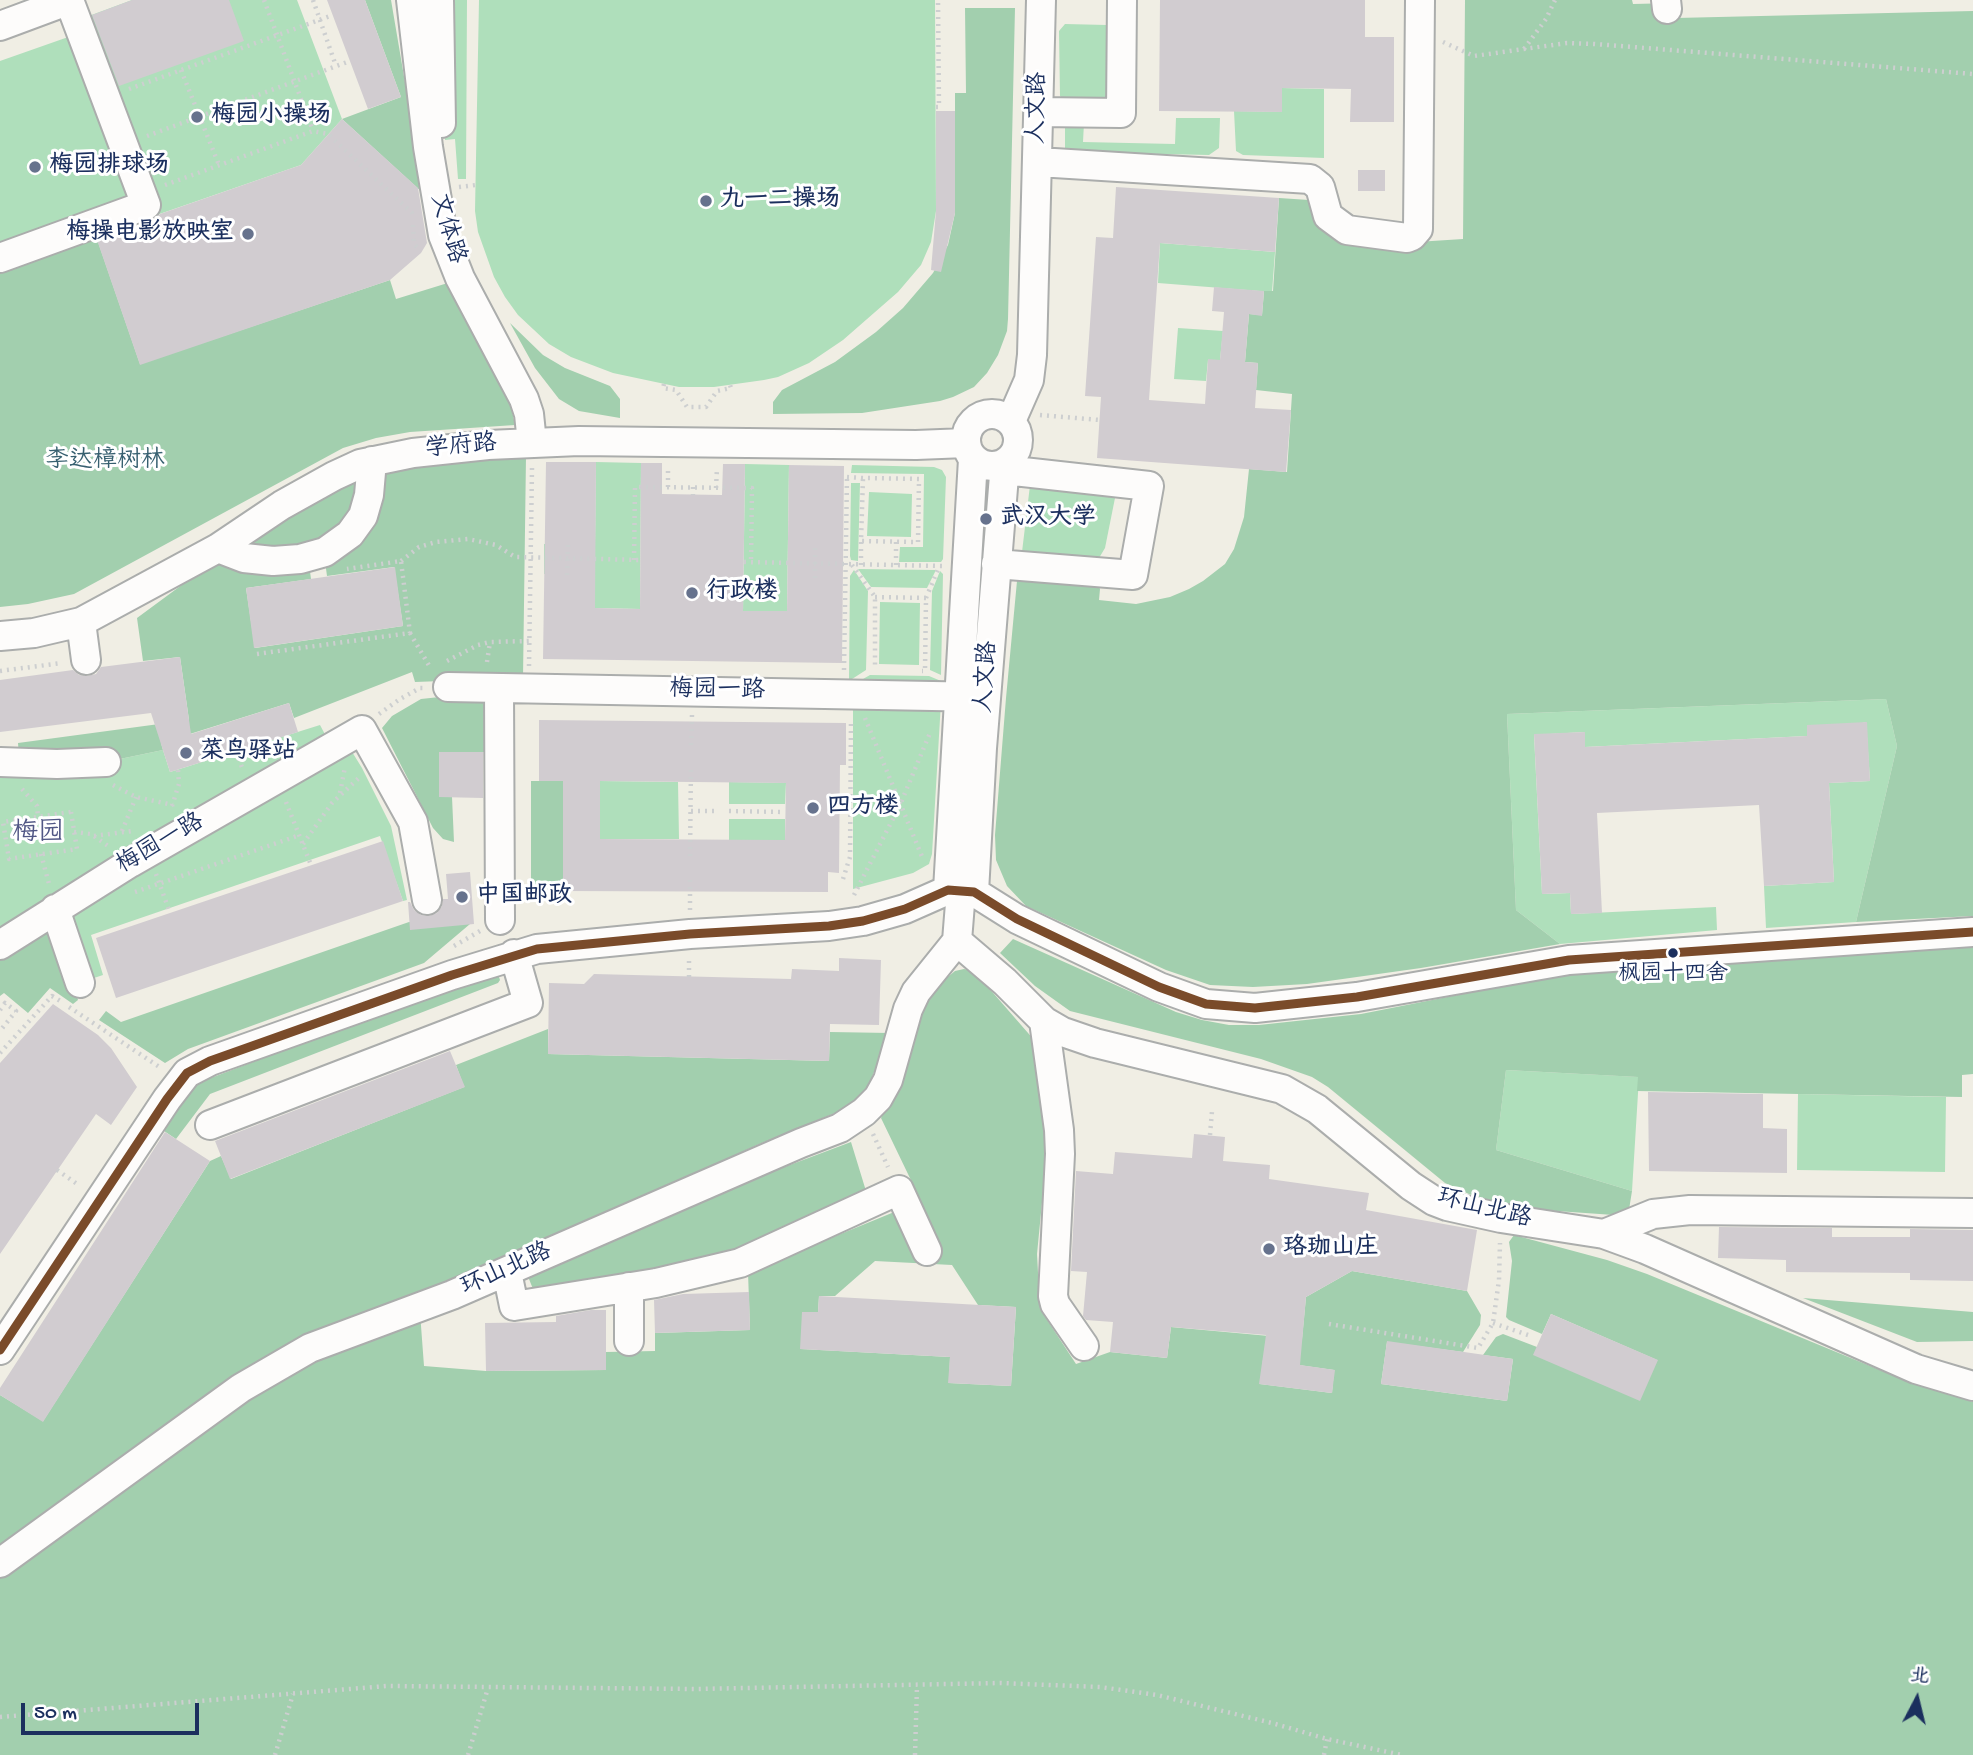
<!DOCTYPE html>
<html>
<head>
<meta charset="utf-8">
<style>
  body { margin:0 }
  #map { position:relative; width:1973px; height:1755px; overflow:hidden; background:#f0eee4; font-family:"Gochi Hand","LXGW WenKai TC",sans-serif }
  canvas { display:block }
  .north { position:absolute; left:1882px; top:1664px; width:70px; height:70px; -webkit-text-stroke:5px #fff; paint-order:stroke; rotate:7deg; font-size:19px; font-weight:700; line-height:28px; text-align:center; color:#1b2f5e }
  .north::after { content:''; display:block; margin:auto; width:24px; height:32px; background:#1b2f5e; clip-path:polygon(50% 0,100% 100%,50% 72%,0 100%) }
  .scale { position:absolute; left:21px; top:1703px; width:178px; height:32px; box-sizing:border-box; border:4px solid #1b2f5e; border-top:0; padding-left:9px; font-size:21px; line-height:24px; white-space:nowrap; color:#1b2f5e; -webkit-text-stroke:5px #fff; paint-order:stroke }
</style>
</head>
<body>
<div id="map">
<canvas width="1973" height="1755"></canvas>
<div class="north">北</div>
<div class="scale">50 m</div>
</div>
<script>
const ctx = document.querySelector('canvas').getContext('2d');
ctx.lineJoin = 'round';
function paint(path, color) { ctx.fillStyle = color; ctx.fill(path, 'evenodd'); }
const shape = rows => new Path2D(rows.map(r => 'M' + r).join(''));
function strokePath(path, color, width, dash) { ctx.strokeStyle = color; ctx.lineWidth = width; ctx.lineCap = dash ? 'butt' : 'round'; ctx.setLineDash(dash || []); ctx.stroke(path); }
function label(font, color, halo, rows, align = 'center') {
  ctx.font = font + ' "Gochi Hand","LXGW WenKai TC",sans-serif'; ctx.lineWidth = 6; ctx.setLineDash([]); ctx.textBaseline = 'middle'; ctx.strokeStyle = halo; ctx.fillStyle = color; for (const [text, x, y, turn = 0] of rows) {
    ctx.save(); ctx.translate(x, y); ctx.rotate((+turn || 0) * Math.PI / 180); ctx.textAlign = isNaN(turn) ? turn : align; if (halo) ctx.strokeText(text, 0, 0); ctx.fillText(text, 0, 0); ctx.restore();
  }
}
const green = shape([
  [132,0,297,0,342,119,301,165,96,236,0,251,0,61,91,29,86,17],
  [443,0,467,0,466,179,458,179,455,139,445,140],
  [479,0,935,0,936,211,931,242,921,265,898,292,843,340,809,363,778,377,764,380,714,387,679,387,613,373,571,357,549,344,518,315,505,297,494,277,478,232,475,211],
  [1065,24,1107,25,1111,27,1113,90,1107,101,1064,101,1060,96,1059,31],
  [1282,88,1324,89,1324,158,1243,155,1236,151,1234,111,1282,112],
  [1176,118,1220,118,1219,148,1209,155,1065,152,1065,123,1084,123,1083,142,1175,144],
  [1160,243,1275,252,1272,292,1158,283],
  [1178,328,1223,331,1220,360,1208,360,1206,381,1174,379],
  [596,462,641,463,640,609,595,608,595,575,544,574,544,544,595,544],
  [745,464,789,465,787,611,743,611],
  [852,465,934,467,942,470,946,477,943,559,941,562,899,562,900,547,923,547,924,474,851,473],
  [1031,477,1116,493,1105,548,1099,558,1026,554,1022,552],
  [851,483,860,483,858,561,851,560,850,556],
  [869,492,912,494,911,537,867,536],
  [858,569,936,570,927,588,871,587],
  [854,570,868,591,866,670,849,681,850,576],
  [940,571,943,574,941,675,930,670,932,591],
  [880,602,920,603,919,665,879,664],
  [870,675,929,676,941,681,941,688,849,687],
  [1886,699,1897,746,1856,922,1766,928,1764,886,1834,882,1829,783,1870,781,1866,722,1807,736,1585,747,1584,732,1534,735,1542,894,1570,893,1571,914,1716,907,1717,930,1560,944,1516,910,1507,714],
  [853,701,941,702,932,854,929,864,913,873,853,889],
  [320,725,328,740,0,936,0,769,115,760,163,750,170,772],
  [349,747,362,768,391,826,407,900,403,901,380,836,91,935,103,975,85,981,63,913],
  [600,781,678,782,679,839,600,839],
  [729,782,786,783,785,804,729,804],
  [729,819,785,819,785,840,729,840],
  [1506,1070,1639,1077,1632,1191,1496,1150],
  [1798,1094,1946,1097,1945,1172,1797,1170]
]);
const forest = shape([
  [365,0,391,0,424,194,342,119,401,97],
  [1465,0,1632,0,1633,4,1675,3,1676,18,1973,11,1973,916,1856,922,1897,746,1886,699,1507,714,1516,910,1560,944,1421,968,1307,984,1253,987,1210,985,1166,970,1026,906,1007,886,996,860,995,835,1006,698,1017,581,1020,576,1097,582,1100,589,1099,600,1136,604,1170,597,1189,589,1203,581,1225,564,1234,549,1244,517,1249,469,1287,472,1292,394,1256,390,1258,363,1245,362,1249,314,1262,315,1264,291,1273,291,1279,198,1309,200,1317,220,1370,245,1463,239],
  [965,8,1015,8,1008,319,1007,331,998,355,987,373,974,387,953,397,940,401,862,413,773,414,773,402,782,390,835,362,876,332,903,308,933,273,948,245,955,213,955,93,966,93],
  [96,236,140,364,390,280,396,299,451,282,510,401,515,425,410,432,376,438,343,448,74,594,28,604,0,607,0,269],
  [510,323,543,355,565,368,610,386,620,399,620,418,579,411,559,399,535,368],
  [526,456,523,678,415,682,412,672,294,718,289,703,161,743,163,750,115,760,19,756,18,743,189,720,180,657,143,661,137,618,217,559,309,564,311,579,246,588,255,648,403,626,394,567,327,576,325,561,378,470,414,464],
  [357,479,362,494,339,535,280,554,240,542],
  [449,696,486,697,485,752,439,752,439,797,452,797,454,842,443,839,433,828,382,728,392,716,421,699],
  [531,781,563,781,563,891,531,891],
  [52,919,78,1000,73,1004,50,988,28,1013,4,993,0,996,0,953],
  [409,922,470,924,424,963,188,1049,165,1063,99,1020,106,1011,121,1022],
  [1013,939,1176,1012,1202,1020,1229,1025,1259,1025,1361,1014,1569,973,1973,945,1973,1074,1962,1075,1962,1097,1637,1091,1638,1077,1506,1070,1496,1150,1632,1191,1628,1216,1514,1208,1482,1200,1445,1183,1328,1087,1312,1077,1261,1059,1070,1011,1035,986,1000,953],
  [964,969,974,971,1035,1041,1047,1151,1037,1254,1040,1309,1076,1364,1110,1352,1167,1358,1171,1327,1302,1339,1306,1297,1352,1271,1467,1291,1481,1315,1480,1325,1463,1352,1387,1342,1381,1384,1507,1401,1513,1359,1483,1355,1496,1337,1503,1334,1537,1347,1657,1360,1551,1314,1542,1334,1509,1320,1506,1317,1512,1261,1509,1242,1514,1235,1607,1260,1647,1274,1909,1382,1973,1402,1973,1755,0,1755,0,1395,43,1421,210,1161,221,1156,231,1179,464,1087,456,1065,548,1029,548,1054,829,1061,830,1032,890,1033,870,1082,861,1096,835,1113,757,1145,419,1299,424,1366,486,1371,606,1370,606,1352,655,1351,655,1333,750,1330,748,1272,921,1201,881,1118,892,1097,922,1004,937,986,955,971],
  [875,1261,952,1265,978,1305,1016,1307,1011,1386,949,1383,950,1357,801,1349,818,1312,819,1296,835,1296],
  [1263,1360,1334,1370,1332,1393,1260,1384],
  [498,974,500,980,498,983,210,1094,176,1139,164,1131,163,1126,192,1085,455,986],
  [851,1142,866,1191,721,1257,634,1274,533,1289,527,1274,686,1204],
  [1803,1298,1973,1312,1973,1341,1917,1342]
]);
const building = shape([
  [132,0,229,0,244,41,119,86,92,15],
  [327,0,365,0,401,97,368,109],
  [1160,0,1365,0,1365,37,1394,37,1394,122,1350,122,1351,89,1282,88,1282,112,1159,111],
  [936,111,955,111,955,213,941,272,931,270,936,211],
  [342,119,418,188,427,243,421,253,390,280,140,365,97,240,152,221,160,214,301,165],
  [1358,170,1385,170,1385,191,1358,191],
  [1116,187,1279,198,1275,252,1160,243,1149,400,1205,404,1208,359,1220,360,1224,312,1212,311,1214,287,1264,291,1262,316,1249,314,1245,362,1258,363,1255,408,1291,410,1286,472,1097,458,1101,397,1085,396,1096,237,1113,238],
  [546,462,596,462,595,608,640,609,641,463,662,463,662,494,722,495,723,464,745,464,743,611,787,611,789,465,844,466,842,663,543,659],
  [395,567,403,626,254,648,246,588],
  [180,657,191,734,289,703,298,732,170,772,151,713,0,732,0,680,73,670,79,675,87,676,96,674,101,667],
  [539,720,846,723,846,765,840,765,839,873,828,872,828,892,563,891,563,781,539,781],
  [600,781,786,783,785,840,600,839],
  [1867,722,1870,781,1829,783,1834,882,1764,886,1759,805,1597,813,1602,913,1571,914,1570,893,1542,894,1534,734,1585,732,1585,747,1807,736,1807,725],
  [439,752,483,752,483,798,439,797],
  [383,841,403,901,116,998,96,938],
  [470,872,474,924,410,930,408,902,410,902,414,910,421,915,429,916,437,913,442,906,443,899,448,899,446,874],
  [839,958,881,960,879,1025,830,1024,829,1061,548,1054,549,983,584,984,594,974,791,979,792,969,839,971],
  [53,1004,98,1035,111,1048,137,1087,111,1125,96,1114,0,1254,0,1063],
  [450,1051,465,1087,230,1179,215,1141],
  [1648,1092,1763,1094,1763,1128,1787,1129,1787,1173,1649,1171],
  [165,1132,210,1161,43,1422,0,1395,0,1388],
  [1194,1134,1225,1137,1223,1161,1270,1165,1269,1179,1369,1193,1366,1210,1477,1230,1467,1291,1352,1271,1306,1297,1300,1365,1335,1370,1332,1393,1259,1384,1266,1335,1171,1327,1167,1358,1110,1352,1113,1322,1086,1320,1083,1316,1087,1272,1071,1271,1076,1171,1113,1174,1115,1152,1192,1158],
  [1719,1227,1832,1228,1832,1237,1910,1237,1910,1229,1973,1230,1973,1281,1910,1280,1910,1273,1786,1272,1786,1260,1718,1258],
  [749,1292,750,1330,655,1333,654,1300,683,1294],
  [819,1296,1016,1307,1011,1386,948,1383,950,1357,800,1349,802,1312,818,1312],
  [591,1310,606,1310,606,1370,486,1371,485,1323,556,1322,556,1316],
  [1551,1314,1658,1360,1640,1401,1533,1355],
  [1387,1341,1513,1359,1507,1401,1381,1384]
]);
const path = shape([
  [264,0,313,131],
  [313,0,336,66],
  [1443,42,1474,56,1567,43,1595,44,1973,74],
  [1524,49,1546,19,1555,0],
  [181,70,219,165],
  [129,89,333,15],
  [936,107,939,107,938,0],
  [147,136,350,61],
  [165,185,313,131,328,134,412,213,413,217],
  [459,187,476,185],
  [413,225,414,244,419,249],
  [664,384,663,388,676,390,687,407,706,407,717,391,731,388,730,385],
  [1040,415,1100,420],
  [847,477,863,478,919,479,918,542,861,541,863,478],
  [668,487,668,466],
  [693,487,693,495],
  [716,488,717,468],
  [634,560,635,487,752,488,751,563],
  [401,561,419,547,436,542,468,539,496,545,515,557,640,560],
  [744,562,943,566],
  [852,565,875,597,875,669],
  [861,565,861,541],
  [896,565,896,542],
  [567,575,568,544],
  [815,578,815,547],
  [875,597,926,598,925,671,922,671],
  [926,598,939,567],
  [410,633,431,669],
  [257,654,410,633,401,561,347,569],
  [447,661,478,645,490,642,529,641],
  [487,662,490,642],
  [529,666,532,468],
  [844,670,847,476],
  [0,671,62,663],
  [379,714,400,699,420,688,426,688],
  [865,718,923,859],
  [691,745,692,715],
  [236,752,243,770],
  [113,785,136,797,173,805],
  [22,789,37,806,38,817],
  [340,793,345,767],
  [286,802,311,865],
  [172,806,179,784,178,770],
  [691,811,714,811],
  [729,811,785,812],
  [71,812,77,849,9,859,3,822,71,812],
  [122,831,136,797],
  [74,832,91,834,111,848],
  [94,836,132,831],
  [303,844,332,803,361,776],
  [41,854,49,884],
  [690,856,691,766],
  [156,874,170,913],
  [843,879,850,857,851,719],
  [135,892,300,835],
  [854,895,900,805,930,733],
  [690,910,690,876],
  [454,946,480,931],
  [689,977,689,957],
  [69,1007,161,1068],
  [0,1010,5,1003,16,1011,0,1031],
  [0,1053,52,996,62,1002],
  [873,1134,888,1167],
  [1210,1135,1212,1111],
  [57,1170,80,1186],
  [1493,1323,1528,1335],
  [1329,1324,1478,1348,1493,1323,1499,1280,1500,1243],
  [0,1717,387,1686,695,1689,1000,1683,1100,1687,1157,1695,1272,1723,1327,1739,1402,1755],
  [275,1755,293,1694],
  [468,1755,488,1688],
  [915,1755,917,1686],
  [1324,1755,1327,1739]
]);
const minor = shape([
  [411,0,428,147,443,235,460,278,524,399,529,414,532,443],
  [439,0,441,123],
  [1666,0,1667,9],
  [0,26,70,0],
  [1039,112,1121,113,1122,0],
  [1038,162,1310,179,1320,187,1328,216,1347,230,1407,238,1412,236,1418,229,1420,0],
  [0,258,146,205,69,0],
  '966 440a26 26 0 1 1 52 0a26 26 0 1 1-52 0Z',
  [1011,421,1029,380,1032,355,1041,0],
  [218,548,244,558,273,561,300,559,325,552,350,534,363,516,369,495,372,461],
  [996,564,1133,575,1149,486,1005,470],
  [81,622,86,660],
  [0,636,34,633,81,622,218,548,282,505,334,476,360,464,413,453,488,445,579,441,916,445,966,443],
  [448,687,986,697],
  [499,688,500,920],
  [0,762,57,764,106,762],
  [948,890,973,459],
  [974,892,982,748,1005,463],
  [55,909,80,983],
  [957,941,1005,982,1044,1021,1063,1032,1095,1043,1282,1089,1317,1109,1411,1186,1434,1201,1447,1206,1501,1218,1604,1234,1645,1249,1916,1369,1973,1386],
  [0,945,130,863,362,730,413,822,427,900],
  [1044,1021,1059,1130,1060,1154,1053,1296,1055,1304,1084,1346],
  [210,1125,528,1003,514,954],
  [1604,1234,1653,1214,1690,1210,1973,1213],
  [507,1272,514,1306,656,1283,740,1263,899,1190,927,1251],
  [629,1287,629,1341],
  [0,1350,167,1099,187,1073,210,1061,452,975,537,949,690,934,829,926,863,921,905,909,948,890,974,892,1017,919,1159,987,1206,1004,1255,1008,1357,997,1569,960,1973,932],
  [0,1563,241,1388,310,1348,452,1295,801,1143,840,1128,864,1112,878,1098,888,1080,908,1009,916,992,957,941,961,891]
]);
const bus1 = shape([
  [0,1350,167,1099,187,1073,210,1061,452,975,537,949,690,934,829,926,863,921,905,909,948,890,974,892,1017,919,1159,987,1206,1004,1255,1008,1357,997,1569,960,1973,932]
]);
const markers = [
  [197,117,7,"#66728d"],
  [35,167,7,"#66728d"],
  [706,201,7,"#66728d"],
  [248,234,7,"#66728d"],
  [986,519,7,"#66728d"],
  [692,593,7,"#66728d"],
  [186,753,7,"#66728d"],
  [813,808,7,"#66728d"],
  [462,897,7,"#66728d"],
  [1673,953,6,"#1b2f5e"],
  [1269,1249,7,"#66728d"]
];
const busNames = [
  ["枫园十四舍",1673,976]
];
const streetNames = [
  ["人文路",1039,108,-89],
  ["文体路",446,229,74],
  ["学府路",461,448,-5],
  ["人文路",988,677,-86],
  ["梅园一路",717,692,1],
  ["梅园一路",161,845,-30],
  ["环山北路",1484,1210,14],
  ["环山北路",507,1271,-24]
];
const poiNames = [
  ["梅园小操场",211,117],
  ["梅园排球场",49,167],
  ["九一二操场",720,201],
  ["梅操电影放映室",234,234,"right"],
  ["武汉大学",1000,519],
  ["行政楼",706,593],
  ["菜鸟驿站",200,753],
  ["四方楼",827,808],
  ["中国邮政",476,897],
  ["珞珈山庄",1283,1249]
];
const parkNames = [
  ["李达樟树林",105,462]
];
const neighbourhoodNames = [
  ["梅园",38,835]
];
paint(green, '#afdfbb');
paint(forest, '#a2cfae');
paint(building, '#d1ccd0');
strokePath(minor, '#abadac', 32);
strokePath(path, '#cdcfd0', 4.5, [2, 5]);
strokePath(minor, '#fdfcfb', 28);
strokePath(bus1, '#7a4b2a', 9);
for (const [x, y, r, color] of markers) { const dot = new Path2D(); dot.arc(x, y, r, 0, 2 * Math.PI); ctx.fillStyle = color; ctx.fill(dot); strokePath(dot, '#fff', 2.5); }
label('22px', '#1b2f5e', '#fff', busNames);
label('24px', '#1b2f5e', '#fff', streetNames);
label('bold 24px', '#1b2f5e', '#fff', poiNames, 'left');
label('24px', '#376070', '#fff', parkNames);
label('26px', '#515785', '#fff', neighbourhoodNames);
</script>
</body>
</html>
